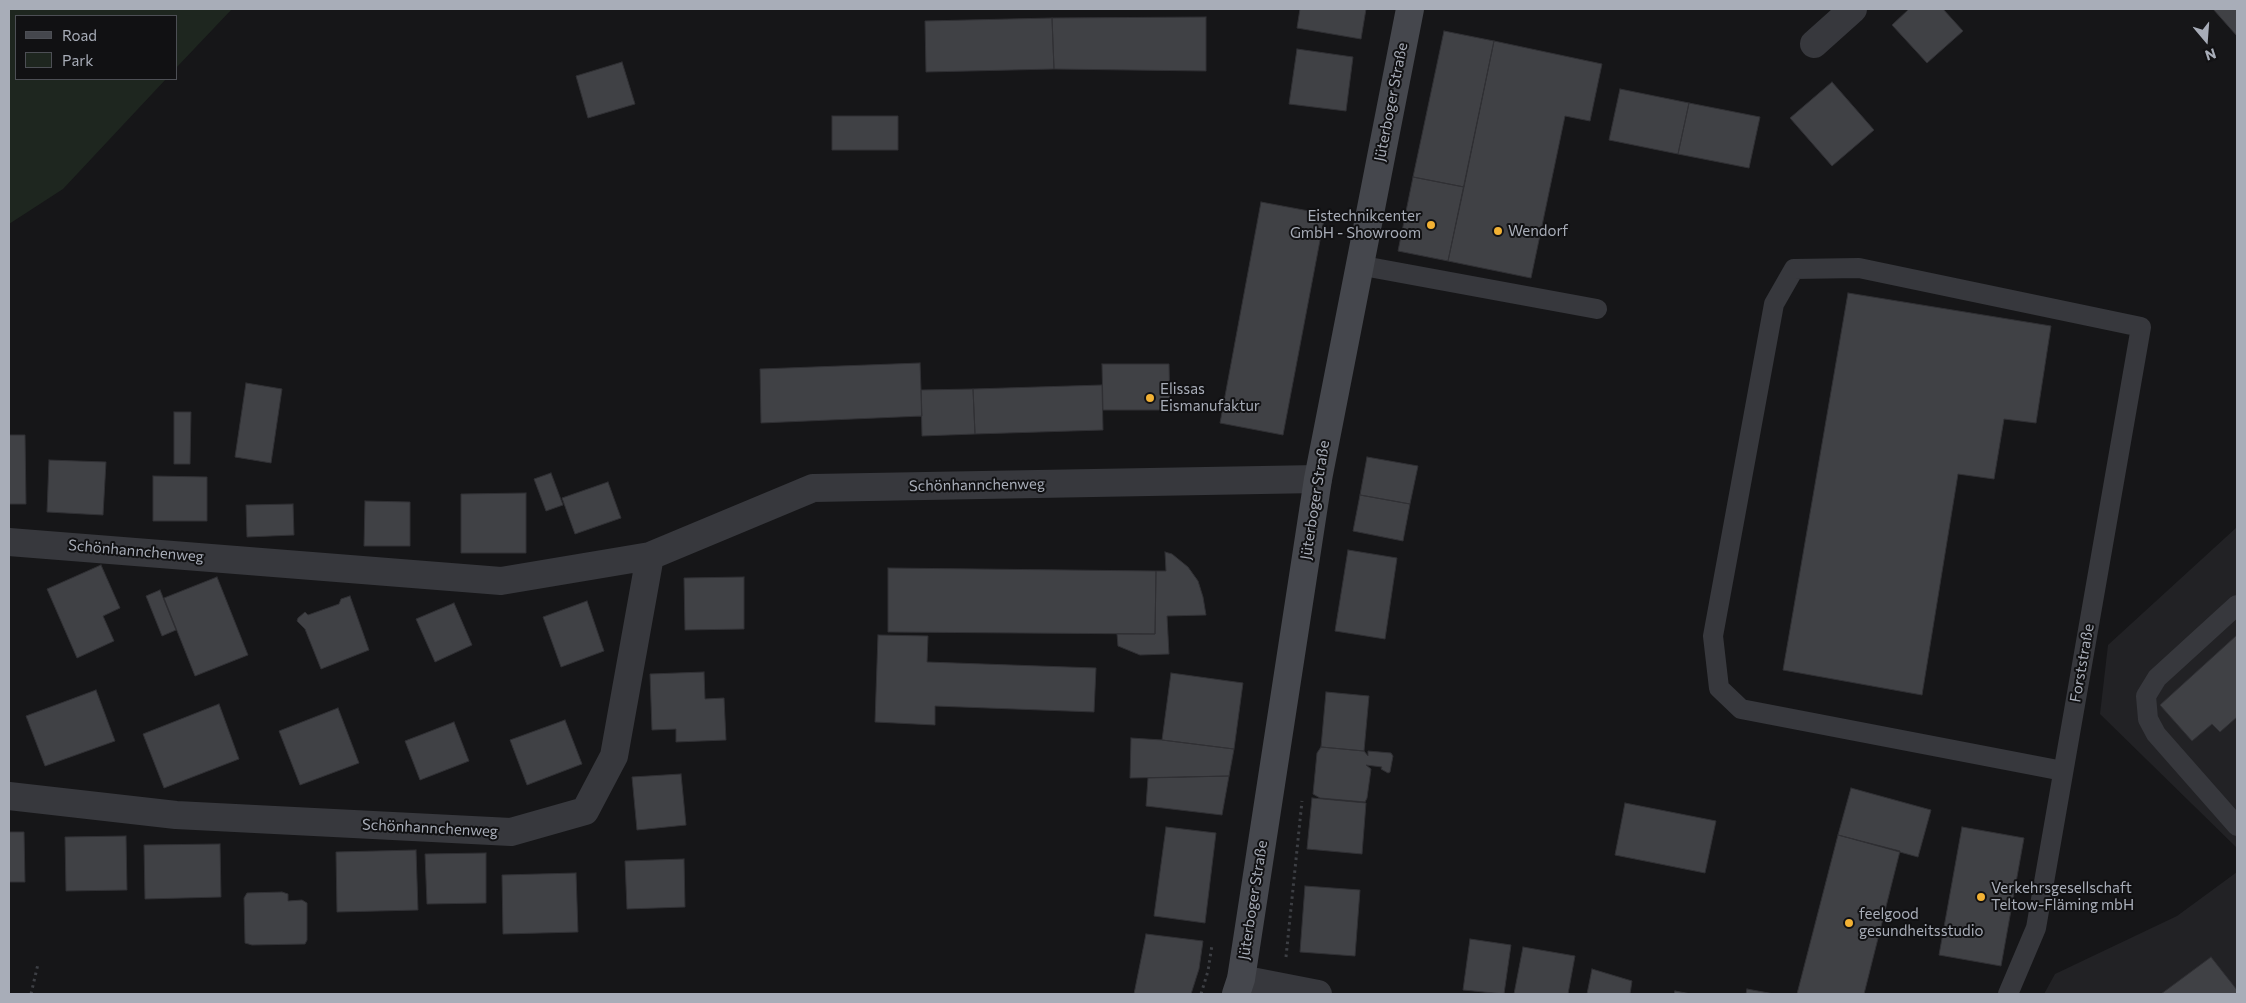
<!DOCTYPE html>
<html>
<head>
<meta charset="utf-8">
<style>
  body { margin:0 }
  #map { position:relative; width:2246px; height:1003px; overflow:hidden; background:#161618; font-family:Commissioner,sans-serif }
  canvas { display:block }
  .frame { position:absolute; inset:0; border:10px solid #a8adb8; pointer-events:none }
  .legend { position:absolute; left:15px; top:15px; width:162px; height:65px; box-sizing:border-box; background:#111113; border:1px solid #4d4f55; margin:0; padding:6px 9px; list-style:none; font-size:15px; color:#a8adb8 }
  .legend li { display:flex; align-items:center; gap:10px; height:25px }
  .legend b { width:25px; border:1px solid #4d4f55 }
  .north { position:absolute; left:2181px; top:15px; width:50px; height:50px; -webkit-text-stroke:4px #111113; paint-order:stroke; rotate:162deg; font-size:14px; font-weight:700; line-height:20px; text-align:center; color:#a8adb8 }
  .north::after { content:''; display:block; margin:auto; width:18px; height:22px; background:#a8adb8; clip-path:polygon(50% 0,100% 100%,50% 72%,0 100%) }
</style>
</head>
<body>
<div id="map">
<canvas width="2246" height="1003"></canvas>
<div class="frame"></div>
<ul class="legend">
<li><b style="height:6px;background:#45474d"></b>Road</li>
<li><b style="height:14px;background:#1e261f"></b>Park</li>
</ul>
<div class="north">N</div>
</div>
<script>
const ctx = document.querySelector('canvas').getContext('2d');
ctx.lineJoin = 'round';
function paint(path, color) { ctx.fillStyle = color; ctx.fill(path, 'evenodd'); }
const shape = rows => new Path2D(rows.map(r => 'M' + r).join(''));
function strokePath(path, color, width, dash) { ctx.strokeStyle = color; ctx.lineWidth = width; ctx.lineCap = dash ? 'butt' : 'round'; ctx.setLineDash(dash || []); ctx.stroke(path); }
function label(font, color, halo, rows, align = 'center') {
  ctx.font = font + ' Commissioner,sans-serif'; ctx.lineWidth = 4; ctx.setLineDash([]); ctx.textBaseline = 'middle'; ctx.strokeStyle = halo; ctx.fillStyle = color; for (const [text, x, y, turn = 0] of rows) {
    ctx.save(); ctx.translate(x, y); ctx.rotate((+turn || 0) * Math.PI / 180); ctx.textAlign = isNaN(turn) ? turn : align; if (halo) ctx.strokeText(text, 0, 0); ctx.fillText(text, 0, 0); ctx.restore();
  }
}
const built = shape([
  [2237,527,2237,848,2100,714,2108,645],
  [2237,872,2237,994,2044,994,2055,974,2177,916]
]);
const green = shape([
  [9,9,232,9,176,68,176,16,16,16,16,79,166,79,63,189,9,224]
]);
const building = shape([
  [1300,9,1366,9,1361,39,1297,28,1300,9],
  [1909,9,1943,9,1963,31,1927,63,1892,25,1909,9],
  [2213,9,2237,9,2237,36,2213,9],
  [1206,17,1206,71,1054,69,1052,18,1206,17],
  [1052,18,1054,69,926,72,925,21,1052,18],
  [1444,31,1494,41,1464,187,1413,177,1444,31],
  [1494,41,1602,64,1590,121,1565,116,1531,278,1448,261,1494,41],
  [1297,49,1353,57,1346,111,1289,104,1297,49],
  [622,62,635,104,588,118,576,76,622,62],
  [1832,82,1874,130,1832,166,1790,118,1832,82],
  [1620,89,1689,103,1678,154,1609,140,1620,89],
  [1689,103,1760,117,1749,168,1678,154,1689,103],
  [832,116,898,116,898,150,832,150,832,116],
  [1413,177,1464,187,1448,261,1398,251,1413,177],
  [1261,202,1325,214,1283,435,1220,423,1261,202],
  [1848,293,2051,326,2036,423,2004,419,1994,479,1958,474,1922,695,1783,670,1848,293],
  [920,363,922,416,761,423,760,369,920,363],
  [1102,364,1169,364,1170,410,1103,410,1102,364],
  [246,383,282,389,271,463,235,457,246,383],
  [1102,385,1103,430,975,434,973,389,1102,385],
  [973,389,975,434,922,436,921,390,973,389],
  [174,412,191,412,190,464,174,464,174,412],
  [9,435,25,435,26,504,9,504,9,435],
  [1367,457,1418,466,1410,504,1360,495,1367,457],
  [49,460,106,462,103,515,47,512,49,460],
  [551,473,563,505,546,511,534,479,551,473],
  [153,476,207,477,207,521,153,521,153,476],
  [608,482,621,518,575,534,562,498,608,482],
  [526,493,526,553,461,553,461,494,526,493],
  [1360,495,1410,504,1403,541,1353,531,1360,495],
  [365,501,410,502,410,546,364,546,365,501],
  [293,504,294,535,247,537,246,505,293,504],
  [1348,550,1397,558,1385,639,1335,631,1348,550],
  [1165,552,1172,554,1188,567,1198,581,1203,597,1206,615,1167,616,1169,654,1140,655,1118,646,1117,634,1155,634,1156,571,1166,571,1165,552],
  [101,565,120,608,103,616,114,641,77,658,47,589,101,565],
  [888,568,1156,571,1155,634,888,632,888,568],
  [217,577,248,655,195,676,164,598,217,577],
  [744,577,744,629,685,630,684,578,744,577],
  [160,590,176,630,162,636,146,596,160,590],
  [350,596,369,650,321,669,305,629,297,621,298,618,305,612,308,615,339,604,341,599,350,596],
  [587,601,604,651,561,667,543,617,587,601],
  [454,603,472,645,435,662,416,619,454,603],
  [878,635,928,636,927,662,1096,668,1094,712,935,706,935,725,875,722,878,635],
  [2237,635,2237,717,2220,732,2212,724,2192,741,2160,705,2237,635],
  [704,672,705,699,724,698,726,740,676,742,676,729,652,730,650,674,704,672],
  [1171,673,1243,683,1234,749,1162,740,1171,673],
  [96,690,115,741,45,766,26,716,96,690],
  [1326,692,1369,696,1364,751,1321,747,1326,692],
  [219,704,239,759,164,788,143,734,219,704],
  [338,708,359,763,300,785,279,731,338,708],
  [565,720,582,764,527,785,510,740,565,720],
  [454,722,469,761,420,780,405,741,454,722],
  [1131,738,1162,740,1234,749,1229,776,1130,778,1131,738],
  [1321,747,1364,751,1368,756,1368,751,1391,753,1393,756,1390,772,1388,773,1381,769,1382,767,1366,765,1371,769,1367,798,1365,802,1320,798,1313,794,1317,753,1321,747],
  [681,774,686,825,637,830,632,777,681,774],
  [1229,776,1222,815,1146,806,1148,778,1229,776],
  [1851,788,1931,810,1918,857,1838,835,1851,788],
  [1312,798,1366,803,1362,854,1307,849,1312,798],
  [1625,803,1716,821,1705,873,1615,855,1625,803],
  [1166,827,1216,833,1205,923,1154,916,1166,827],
  [1962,827,2024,838,2001,966,1939,955,1962,827],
  [9,832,24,832,25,882,9,882,9,832],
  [1838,835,1900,851,1864,994,1797,994,1838,835],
  [126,836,127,890,66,891,65,837,126,836],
  [220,844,221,897,145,899,144,845,220,844],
  [416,850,418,910,337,912,336,852,416,850],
  [486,853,486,903,427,904,425,854,486,853],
  [684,859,685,907,627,909,625,861,684,859],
  [576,873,578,932,503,934,502,875,576,873],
  [1305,886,1360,890,1355,956,1300,952,1305,886],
  [282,892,288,894,288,901,302,900,307,903,307,940,305,944,252,945,245,943,244,898,247,893,282,892],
  [1146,934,1203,941,1199,969,1191,994,1134,994,1146,934],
  [1470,939,1511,945,1504,994,1463,990,1470,939],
  [1523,947,1575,956,1568,994,1514,994,1523,947],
  [2211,957,2237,990,2237,994,2161,994,2211,957],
  [1592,969,1632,981,1630,994,1587,994,1592,969],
  [1747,989,1774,994,1746,994,1747,989],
  [1675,991,1691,994,1674,994,1675,991]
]);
const path = shape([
  [1286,957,1302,801],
  [31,994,38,964],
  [1201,994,1208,971,1212,945]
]);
const lane = shape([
  [1358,265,1597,309],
  [2237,605,2157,678,2146,696,2148,719,2156,734,2237,826],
  [2008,994,2036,928,2141,327,1859,268,1794,269,1774,304,1713,636,1719,688,1741,709,2063,771]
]);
const street = shape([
  [1814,44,1853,9],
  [9,542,501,581,650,556,813,488,1318,479],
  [9,796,176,815,511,832,585,811,614,756,650,556],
  [1241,979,1318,994]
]);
const secondary = shape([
  [1236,994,1241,979,1318,479,1410,9]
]);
const markers = [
  [1431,225,5,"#f2b134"],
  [1498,231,5,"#f2b134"],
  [1150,398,5,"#f2b134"],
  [1981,897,5,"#f2b134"],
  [1849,923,5,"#f2b134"]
];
const streetNames = [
  ["Jüterboger Straße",1391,102,-79],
  ["Schönhannchenweg",977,485,-1],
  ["Jüterboger Straße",1315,500,-81],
  ["Schönhannchenweg",136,551,5],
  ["Forststraße",2082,663,-80],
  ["Schönhannchenweg",430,828,3],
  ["Jüterboger Straße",1253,900,-81]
];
const poiNames = [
  ["Eistechnikcenter",1421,216,"right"],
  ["GmbH - Showroom",1421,233,"right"],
  ["Wendorf",1508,231],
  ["Elissas",1160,389],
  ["Eismanufaktur",1160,406],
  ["Verkehrsgesellschaft",1991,888],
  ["Teltow-Fläming mbH",1991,905],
  ["feelgood",1859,914],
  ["gesundheitsstudio",1859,931]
];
paint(built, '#222225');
paint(green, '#1e261f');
paint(building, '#404145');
strokePath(building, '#303034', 1);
strokePath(path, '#3d3f44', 3, [2.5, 4]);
strokePath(lane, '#37383d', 20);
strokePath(street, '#37383d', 28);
strokePath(secondary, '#45474d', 28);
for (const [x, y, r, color] of markers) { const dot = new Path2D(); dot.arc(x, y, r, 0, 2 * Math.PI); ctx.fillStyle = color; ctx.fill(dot); strokePath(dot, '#111113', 2); }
label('15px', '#a8adb8', '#111113', streetNames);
label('15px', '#a8adb8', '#111113', poiNames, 'left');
</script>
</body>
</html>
